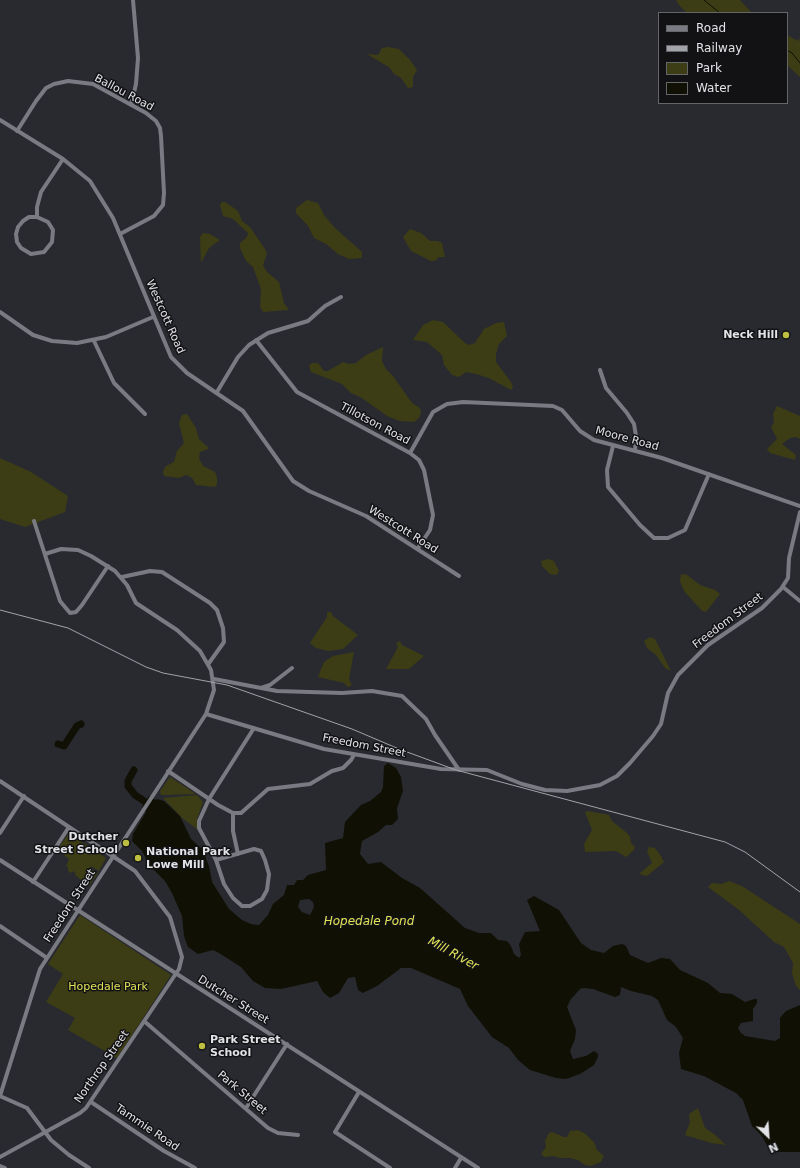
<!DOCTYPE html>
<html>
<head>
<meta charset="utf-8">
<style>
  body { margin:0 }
  #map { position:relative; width:800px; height:1168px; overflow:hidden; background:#292a30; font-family:"DejaVu Sans",sans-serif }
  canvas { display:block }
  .legend { position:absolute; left:658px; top:12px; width:130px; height:92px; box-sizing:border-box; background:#121215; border:1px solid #656669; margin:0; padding:5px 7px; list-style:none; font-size:12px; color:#e2e3e7 }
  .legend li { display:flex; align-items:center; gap:8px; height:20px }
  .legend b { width:20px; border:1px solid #656669 }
  .north { position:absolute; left:748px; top:1116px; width:40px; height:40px; -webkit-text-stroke:3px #121215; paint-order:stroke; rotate:155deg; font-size:11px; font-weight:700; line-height:16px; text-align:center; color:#e2e3e7 }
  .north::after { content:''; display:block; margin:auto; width:14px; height:18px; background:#e2e3e7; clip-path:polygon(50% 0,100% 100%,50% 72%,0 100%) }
</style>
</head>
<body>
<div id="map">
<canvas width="800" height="1168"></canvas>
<ul class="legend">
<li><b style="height:5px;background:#797a82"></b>Road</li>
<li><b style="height:5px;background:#a2a3a8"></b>Railway</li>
<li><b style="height:11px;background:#3c3d15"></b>Park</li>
<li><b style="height:11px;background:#101004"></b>Water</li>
</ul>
<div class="north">N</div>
</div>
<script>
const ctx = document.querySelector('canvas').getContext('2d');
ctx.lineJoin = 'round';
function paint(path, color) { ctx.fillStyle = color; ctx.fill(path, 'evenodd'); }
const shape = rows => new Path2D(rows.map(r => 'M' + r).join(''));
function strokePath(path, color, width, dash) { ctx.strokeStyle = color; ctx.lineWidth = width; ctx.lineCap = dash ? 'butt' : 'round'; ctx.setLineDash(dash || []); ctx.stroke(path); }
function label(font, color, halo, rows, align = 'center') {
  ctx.font = font + ' "DejaVu Sans",sans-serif'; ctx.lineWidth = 3; ctx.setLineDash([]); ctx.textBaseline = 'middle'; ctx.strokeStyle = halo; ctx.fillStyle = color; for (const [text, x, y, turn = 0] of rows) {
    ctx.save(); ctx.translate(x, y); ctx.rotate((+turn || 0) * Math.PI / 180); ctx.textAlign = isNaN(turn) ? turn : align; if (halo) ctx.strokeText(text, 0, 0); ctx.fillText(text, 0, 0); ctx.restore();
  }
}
const green = shape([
  [676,0,740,0,752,13,687,13,679,5],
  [787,35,798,41,800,38,800,77,787,65],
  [388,47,399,49,410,60,417,70,413,77,413,87,408,88,401,78,394,74,390,68,367,54,378,55,382,48],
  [307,200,318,203,324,215,335,228,362,252,362,258,349,259,338,254,326,244,314,238,308,226,296,213,296,208],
  [222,202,225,202,238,211,242,221,250,227,265,249,267,254,263,265,267,272,279,282,284,303,289,310,263,312,260,307,261,289,253,267,246,261,240,248,240,243,247,237,248,233,233,219,223,216,220,205],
  [410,229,421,233,430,241,438,241,442,243,445,257,439,257,435,261,431,261,411,251,403,237],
  [203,233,210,234,220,240,209,248,201,263,200,237],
  [433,320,443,322,465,343,469,345,475,343,484,329,496,323,504,322,507,336,499,344,496,354,496,362,511,382,513,387,511,390,489,378,476,374,466,372,459,377,452,375,444,365,442,355,427,342,413,340,423,325],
  [383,347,382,361,386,369,393,376,412,403,420,408,421,413,419,418,414,422,400,421,387,416,362,398,351,393,342,384,311,372,309,366,312,363,318,363,324,371,328,371,343,362,349,364,356,363,366,355],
  [777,406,800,416,800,439,796,437,790,438,782,444,796,455,795,460,770,453,767,449,777,439,771,427,774,423,773,414],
  [187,414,196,428,199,439,208,447,208,449,200,452,199,458,203,466,215,472,217,477,217,484,215,487,196,485,192,478,186,475,179,478,164,476,163,471,166,466,174,462,177,451,184,443,179,423,182,415],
  [0,458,31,472,68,496,65,512,25,527,0,519],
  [548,559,554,561,559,571,557,575,550,574,542,566,541,561],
  [681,574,687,575,700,585,715,590,720,594,706,612,702,611,684,591,680,581],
  [327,612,331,612,333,616,358,635,343,649,328,651,316,648,310,643,327,617],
  [650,637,655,639,671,671,665,668,656,655,647,648,644,641],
  [400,641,402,645,424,656,409,669,386,669,398,647,396,643],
  [354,652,349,679,352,685,348,687,344,683,318,677,324,662,333,656],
  [170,777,196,794,161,795,160,791],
  [197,795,203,802,197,819,197,829,182,818,163,798],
  [588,811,609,815,612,821,627,833,630,837,631,843,635,847,634,850,626,857,616,851,585,852,584,844,592,830,585,812],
  [69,833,106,858,99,871,91,866,90,868,98,873,89,886,75,875,76,874,73,871,71,873,68,871,68,867,66,866,69,859,57,850],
  [649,847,655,848,661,856,664,862,647,876,639,874,652,863,647,851],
  [729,881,742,886,800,924,800,990,796,986,792,973,793,963,784,947,774,942,739,910,708,887,712,883,721,884],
  [80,915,171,975,117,1058,68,1030,75,1018,46,1002,63,974,48,964],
  [698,1108,705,1128,714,1134,726,1145,711,1143,685,1135,690,1122,689,1114],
  [577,1130,584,1133,594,1142,597,1150,604,1156,601,1162,590,1166,585,1165,578,1160,570,1158,560,1158,553,1156,545,1157,541,1154,546,1147,545,1141,549,1133,552,1132,564,1137,567,1137,570,1131]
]);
const water = shape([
  [388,763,396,768,401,777,403,791,397,808,398,819,392,825,386,825,378,832,362,841,360,854,368,864,381,862,402,878,420,888,465,928,479,933,491,933,498,940,507,941,511,946,514,954,519,958,521,955,519,944,525,932,540,931,527,900,534,896,559,910,581,943,591,950,604,953,613,946,622,944,626,946,630,955,648,963,661,958,670,959,680,970,708,983,720,993,732,994,745,1002,754,999,757,999,757,1003,753,1009,753,1021,741,1023,738,1028,741,1033,745,1036,775,1041,780,1038,780,1018,786,1011,800,1005,800,1152,775,1152,770,1150,761,1135,752,1126,743,1100,736,1093,704,1076,681,1069,679,1053,683,1038,676,1027,667,1020,658,1000,652,996,631,991,621,987,620,995,615,997,593,989,583,988,580,989,571,999,567,1007,576,1030,575,1039,570,1051,573,1059,586,1056,594,1051,598,1054,598,1057,594,1065,580,1074,566,1079,556,1078,530,1070,518,1060,509,1048,492,1037,468,1006,460,989,411,968,401,968,377,986,363,993,358,990,355,977,348,978,339,993,330,998,323,992,317,981,281,989,265,988,253,981,241,967,219,953,213,950,198,954,188,947,184,936,182,916,172,893,165,881,150,866,142,851,132,841,133,834,146,812,142,807,149,796,156,800,157,799,164,801,180,816,191,839,202,849,209,866,212,882,229,909,242,920,251,924,259,925,268,915,273,904,284,895,287,885,294,885,297,880,303,880,308,875,326,870,325,843,343,838,345,822,361,805,370,801,381,792,383,787,384,766],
  [309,899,313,902,314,907,310,915,302,912,298,907,300,900]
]);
const stream = shape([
  [704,0,720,13],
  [787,50,792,53,800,63]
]);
const river = shape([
  [58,744,64,746,77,726,81,724],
  [134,770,128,781,128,786,135,795,153,807]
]);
const minor = shape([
  [131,105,136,84,138,58,133,0],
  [0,120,63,159,90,181,113,218,171,357,187,373,243,411,293,481,309,491,366,516,459,576],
  [17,131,36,101,46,88,54,84,68,81,93,84,146,113,156,121,160,128,161,136,164,193,163,205,154,216,120,234],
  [37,217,29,217,23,221,18,227,16,234,17,242,21,248,31,254,44,252,52,242,53,230,48,222,37,217,37,207,41,192,63,159],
  [0,312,33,335,52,341,77,343,106,337,153,317],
  [256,340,297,392,410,453,419,460,424,470,433,515,430,530,418,548],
  [94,341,114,383,145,414],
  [600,370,606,388,627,413,634,424,636,436,635,451],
  [217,392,238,357,249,345,268,333,308,321,325,306,341,297],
  [613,446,607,470,608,487,640,525,654,538,668,538,685,530,709,474],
  [410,453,433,412,447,404,463,402,553,406,562,410,580,431,594,440,662,458,800,506],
  [34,521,60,601,70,613,76,612,82,605,108,566],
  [122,577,150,571,162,572,210,603,217,610,223,628,224,642,209,663],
  [783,587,800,601],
  [214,679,261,688,270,685,292,668],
  [261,688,277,691,342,693,372,691,402,696,426,719,435,735,459,770],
  [206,714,324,749,441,769,487,770,522,784,545,790,567,791,600,785,617,776,630,763,653,736,661,724,668,693,678,675,708,645,762,608,781,589,788,578,789,558,800,512],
  [168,771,218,805,233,813,241,813,268,789,310,784,332,771,343,768,351,760,354,755],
  [0,781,135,871,170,917,182,957,179,969,86,1108,80,1113,0,1157],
  [233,813,233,831,238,854],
  [0,833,24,796],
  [0,860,478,1168],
  [216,860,224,884,233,898,242,906,250,906,262,899,267,890,269,874,265,860,261,851,254,849,216,860,199,828,199,821,209,799,254,728],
  [33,882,69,827],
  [0,926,47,958],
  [144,1021,268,1128,278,1133,298,1135],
  [359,1092,335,1132,390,1168],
  [0,1096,40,969,206,714,214,690,211,670,200,651,177,630,136,603,127,585,115,571,91,556,78,550,61,549,45,554],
  [0,1096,27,1108,51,1140,69,1155,89,1168],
  [91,1102,164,1151,195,1168],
  [246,1108,287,1044],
  [0,1166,5,1168],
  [455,1168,461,1158]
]);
const rail = shape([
  [0,610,68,628,146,667,163,673,227,685,352,729,399,749,456,770,725,842,745,852,800,892]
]);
const markers = [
  [786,335,4,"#bebf42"],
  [126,843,4,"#bebf42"],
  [138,858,4,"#bebf42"],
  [202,1046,4,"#bebf42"]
];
const streetNames = [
  ["Ballou Road",124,93,28],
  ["Westcott Road",165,317,66],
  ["Tillotson Road",375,424,28],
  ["Moore Road",627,439,15],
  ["Westcott Road",403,530,32],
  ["Freedom Street",728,621,-37],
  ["Freedom Street",364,746,11],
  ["Freedom Street",70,906,-57],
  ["Dutcher Street",233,1000,32],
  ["Northrop Street",102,1067,-55],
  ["Park Street",242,1093,40],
  ["Tammie Road",147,1128,34]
];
const poiNames = [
  ["Neck Hill",778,335],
  ["Dutcher",118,837],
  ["Street School",118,850],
  ["National Park",146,852,"left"],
  ["Lowe Mill",146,865,"left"],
  ["Park Street",210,1040,"left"],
  ["School",210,1053,"left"]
];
const parkNames = [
  ["Hopedale Park",108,987]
];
const waterNames = [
  ["Hopedale Pond",369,922],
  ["Mill River",453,954,29]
];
paint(green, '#3c3d15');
paint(water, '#101004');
strokePath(stream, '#101004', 1);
strokePath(river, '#101004', 7);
strokePath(minor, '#797a82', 4);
strokePath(rail, '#a2a3a8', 1);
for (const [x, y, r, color] of markers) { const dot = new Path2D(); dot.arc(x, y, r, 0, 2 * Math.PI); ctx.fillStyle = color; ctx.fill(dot); strokePath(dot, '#121215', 1.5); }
label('11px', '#e2e3e7', '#121215', streetNames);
label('bold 11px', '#e2e3e7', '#121215', poiNames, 'right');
label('11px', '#e0e155', '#121215', parkNames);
label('italic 12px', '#e1e357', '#121215', waterNames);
</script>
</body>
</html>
